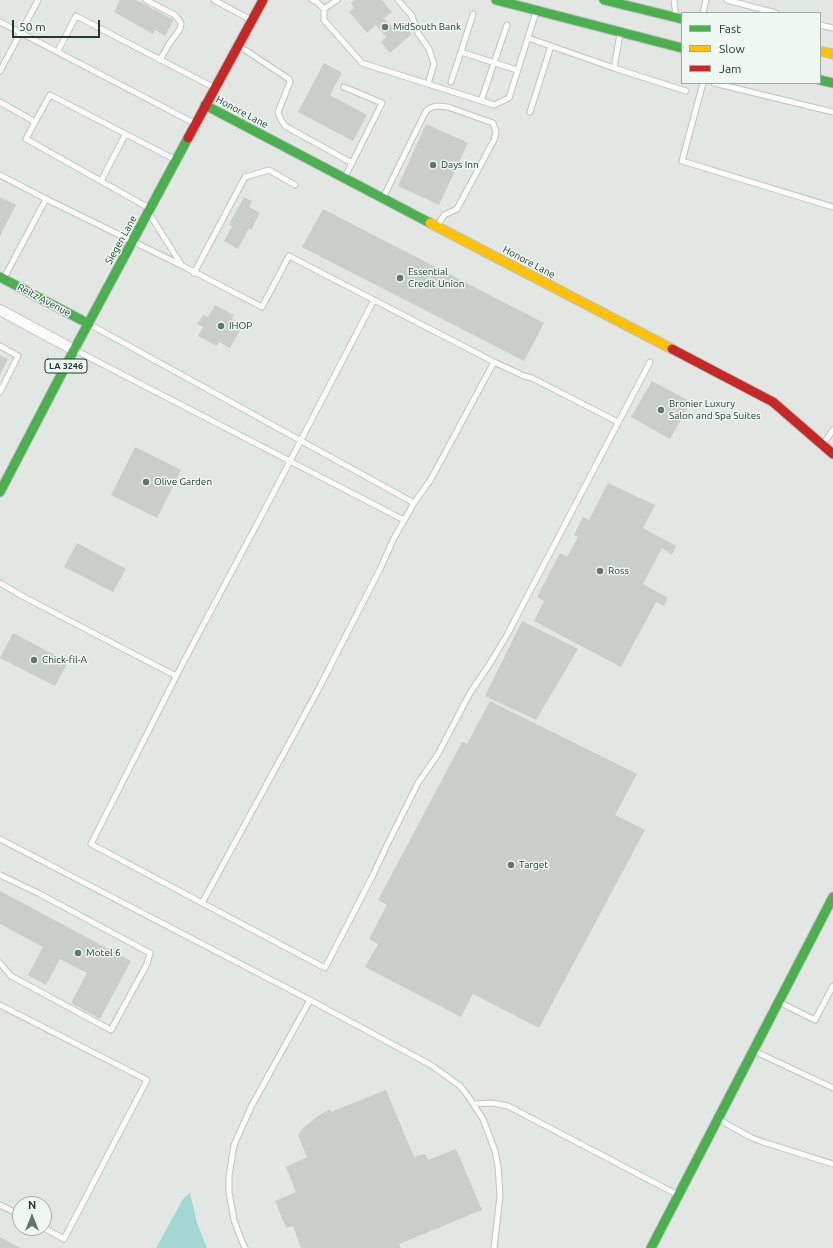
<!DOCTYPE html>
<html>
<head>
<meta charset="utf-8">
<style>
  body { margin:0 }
  #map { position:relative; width:833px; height:1248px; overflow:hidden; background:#e2e7e4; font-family:Ubuntu,sans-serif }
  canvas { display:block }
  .legend { position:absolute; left:681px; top:12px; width:140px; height:72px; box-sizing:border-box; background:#eff7f1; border:1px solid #9caba3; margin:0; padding:5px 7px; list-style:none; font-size:12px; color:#203a2e }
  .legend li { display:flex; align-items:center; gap:8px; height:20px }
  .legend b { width:20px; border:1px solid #9caba3 }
  .north { position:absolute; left:12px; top:1196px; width:40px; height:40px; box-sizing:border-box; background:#eff7f1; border:1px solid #9caba3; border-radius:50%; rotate:0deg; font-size:11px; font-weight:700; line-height:16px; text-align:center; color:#203a2e }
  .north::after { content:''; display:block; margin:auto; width:14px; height:18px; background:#64776e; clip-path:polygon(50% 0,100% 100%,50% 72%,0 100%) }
  .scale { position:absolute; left:12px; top:20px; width:88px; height:18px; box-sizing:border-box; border:2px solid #203a2e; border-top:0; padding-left:5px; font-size:12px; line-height:14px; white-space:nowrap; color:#203a2e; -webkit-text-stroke:3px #eff7f1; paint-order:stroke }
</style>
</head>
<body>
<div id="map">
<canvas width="833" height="1248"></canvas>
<ul class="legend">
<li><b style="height:5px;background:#4caf50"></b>Fast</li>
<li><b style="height:5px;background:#ffc107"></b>Slow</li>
<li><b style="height:5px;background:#c62828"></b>Jam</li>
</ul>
<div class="north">N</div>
<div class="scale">50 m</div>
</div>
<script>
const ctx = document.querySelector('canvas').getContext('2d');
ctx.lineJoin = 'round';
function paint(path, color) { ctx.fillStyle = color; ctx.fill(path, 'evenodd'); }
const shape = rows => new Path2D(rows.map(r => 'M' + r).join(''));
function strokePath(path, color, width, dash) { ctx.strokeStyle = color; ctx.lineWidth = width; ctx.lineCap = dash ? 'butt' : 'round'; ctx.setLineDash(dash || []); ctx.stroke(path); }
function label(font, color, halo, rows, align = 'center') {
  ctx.font = font + ' Ubuntu,sans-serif'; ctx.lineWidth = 3; ctx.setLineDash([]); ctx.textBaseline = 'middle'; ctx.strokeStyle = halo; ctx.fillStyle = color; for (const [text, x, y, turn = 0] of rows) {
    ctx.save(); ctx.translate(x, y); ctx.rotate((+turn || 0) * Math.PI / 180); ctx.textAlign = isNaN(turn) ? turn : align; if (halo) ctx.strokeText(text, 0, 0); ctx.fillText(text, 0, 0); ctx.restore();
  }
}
const water = shape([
  [190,1193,197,1223,207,1248,156,1248,183,1199]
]);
const building = shape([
  [120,0,136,0,174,20,165,36,155,30,153,34,114,12],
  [354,0,382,0,392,12,384,18,393,28,401,22,412,34,390,53,381,42,386,37,376,25,367,33,349,12,354,8,351,3],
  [324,63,342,73,330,95,367,115,353,141,298,112],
  [426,124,468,143,439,205,398,186],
  [0,197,16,205,0,236],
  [244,197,252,201,249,207,260,213,251,230,249,228,238,249,224,241,232,226,229,224],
  [323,209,544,323,524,361,302,247],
  [215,305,234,315,232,319,243,324,230,348,219,342,217,346,198,336,203,327,197,324,203,315,208,317],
  [0,355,8,359,0,375],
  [652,381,691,402,670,439,631,417],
  [135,447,181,470,157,518,111,495],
  [608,483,655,505,643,528,676,546,672,555,662,548,643,584,668,598,664,606,656,602,621,667,534,621,544,601,537,597,560,553,567,557,578,537,574,535,583,517,589,520],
  [77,543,126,569,113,592,64,567],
  [522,621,578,649,536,720,485,696],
  [13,633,68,662,55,686,0,658],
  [490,701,637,774,615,815,645,830,539,1028,473,994,461,1017,365,967,378,944,369,939,387,905,378,900,462,742,467,744],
  [0,891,131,961,100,1019,71,1003,87,973,60,959,46,985,28,975,43,947,0,924],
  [386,1090,414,1157,425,1154,428,1160,456,1149,482,1210,399,1244,401,1248,301,1248,293,1226,286,1228,275,1201,296,1192,286,1167,307,1157,298,1135,304,1127,321,1114,331,1109,331,1112],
  [0,1237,20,1248,0,1248]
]);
const lane = shape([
  [146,0,175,15,181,23,180,29,169,44,160,60],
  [214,0,251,20],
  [312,0,317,2,324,9],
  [337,0,324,9,324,20,362,63,494,105,509,98,536,12],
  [398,0,412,16,418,33,429,49,434,64,428,84],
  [674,0,676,16],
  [727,0,776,13],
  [703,13,706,0],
  [473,14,461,52,517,70],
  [0,22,194,123],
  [820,25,833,28],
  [528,38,614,68,620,34],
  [239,46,289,79,290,82,278,112,280,118,285,126,352,163,345,177],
  [58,51,76,16,213,87],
  [614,68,686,91],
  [0,71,38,0],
  [451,82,461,52],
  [703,83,682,161,833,207],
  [714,83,833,112],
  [344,87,382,103,352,163],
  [481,101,507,25],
  [0,102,35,122,26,139,149,208],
  [530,112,551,46],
  [35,122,50,95,174,159],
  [0,175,46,199,181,265,262,307,289,256,494,362,524,376,532,378,618,422],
  [101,181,125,135],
  [384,196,426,111,430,108,436,106,448,107,493,123,496,132,494,140,457,209,444,215,438,225],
  [150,215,181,264],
  [194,273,245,177,269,170,295,185],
  [4,278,46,199],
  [374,300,265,509,184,661,91,844,325,968,373,875,387,845,418,783,438,754,470,693,489,665,507,635,650,362],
  [91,325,414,503],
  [0,346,18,356,0,392],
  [77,351,404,520],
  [823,444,833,430],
  [0,583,24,597,176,676],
  [0,839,310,1000,431,1065,460,1086,468,1096,483,1119,495,1151,498,1166,500,1196,494,1248],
  [0,875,38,893,150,953,147,964,111,1030,11,976,0,963],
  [202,903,317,692,380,569,394,538,414,503,431,479,494,362],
  [779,1002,815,1020,833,986],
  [0,1005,147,1080,64,1239,44,1228],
  [754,1051,833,1088],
  [473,1104,492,1103,508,1106,676,1194],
  [718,1119,750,1137,763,1142,833,1164],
  [0,1205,20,1215],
  [245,1248,239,1234,234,1220,229,1192,229,1176,234,1145,251,1107,310,1000]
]);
const street = shape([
  [0,310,74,350]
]);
const fast = shape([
  [496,0,682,48],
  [604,0,682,19],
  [820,80,833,83],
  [205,105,430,223],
  [0,277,89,324],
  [0,492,74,350,188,138],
  [651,1248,833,897]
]);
const slow = shape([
  [820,51,833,54],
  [430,223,672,349]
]);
const jam = shape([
  [188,138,263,0],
  [672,349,773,402,833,454]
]);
const markers = [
  [385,27,4,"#64776e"],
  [433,165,4,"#64776e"],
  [400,278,4,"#64776e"],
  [221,326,4,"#64776e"],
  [661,410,4,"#64776e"],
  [146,482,4,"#64776e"],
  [600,571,4,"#64776e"],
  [34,660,4,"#64776e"],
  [511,865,4,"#64776e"],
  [78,953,4,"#64776e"]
];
const shields = [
  [66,366,42]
];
const shieldNames = [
  ["LA 3246",66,366]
];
const poiNames = [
  ["MidSouth Bank",393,27],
  ["Days Inn",441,165],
  ["Essential",408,272],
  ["Credit Union",408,284],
  ["IHOP",229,326],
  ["Bronier Luxury",669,404],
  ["Salon and Spa Suites",669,416],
  ["Olive Garden",154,482],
  ["Ross",608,571],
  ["Chick-fil-A",42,660],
  ["Target",519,865],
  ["Motel 6",86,953]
];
const streetNames = [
  ["Honore Lane",242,112,28],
  ["Siegen Lane",121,240,-61],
  ["Honore Lane",529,262,28],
  ["Reitz Avenue",44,300,28]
];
paint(water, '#a2d7d4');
paint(building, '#c9cecb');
strokePath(lane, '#bfc4c1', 7);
strokePath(street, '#bfc4c1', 12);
strokePath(fast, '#bcc3bf', 11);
strokePath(slow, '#bcc3bf', 11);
strokePath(jam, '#bcc3bf', 11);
strokePath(lane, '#fbfbfb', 5);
strokePath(street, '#fbfbfb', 10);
strokePath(fast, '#4caf50', 9);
strokePath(slow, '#ffc107', 9);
strokePath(jam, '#c62828', 9);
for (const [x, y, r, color] of markers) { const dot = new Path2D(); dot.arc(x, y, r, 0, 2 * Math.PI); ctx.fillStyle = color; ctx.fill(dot); strokePath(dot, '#eff7f1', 1.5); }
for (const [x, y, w] of shields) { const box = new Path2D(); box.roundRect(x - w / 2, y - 7, w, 14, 3); ctx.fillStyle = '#eff7f1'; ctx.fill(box); strokePath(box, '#203a2e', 1); }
label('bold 9px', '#203a2e', null, shieldNames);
label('10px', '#203a2e', '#eff7f1', poiNames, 'left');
label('10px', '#203a2e', '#eff7f1', streetNames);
</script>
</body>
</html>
